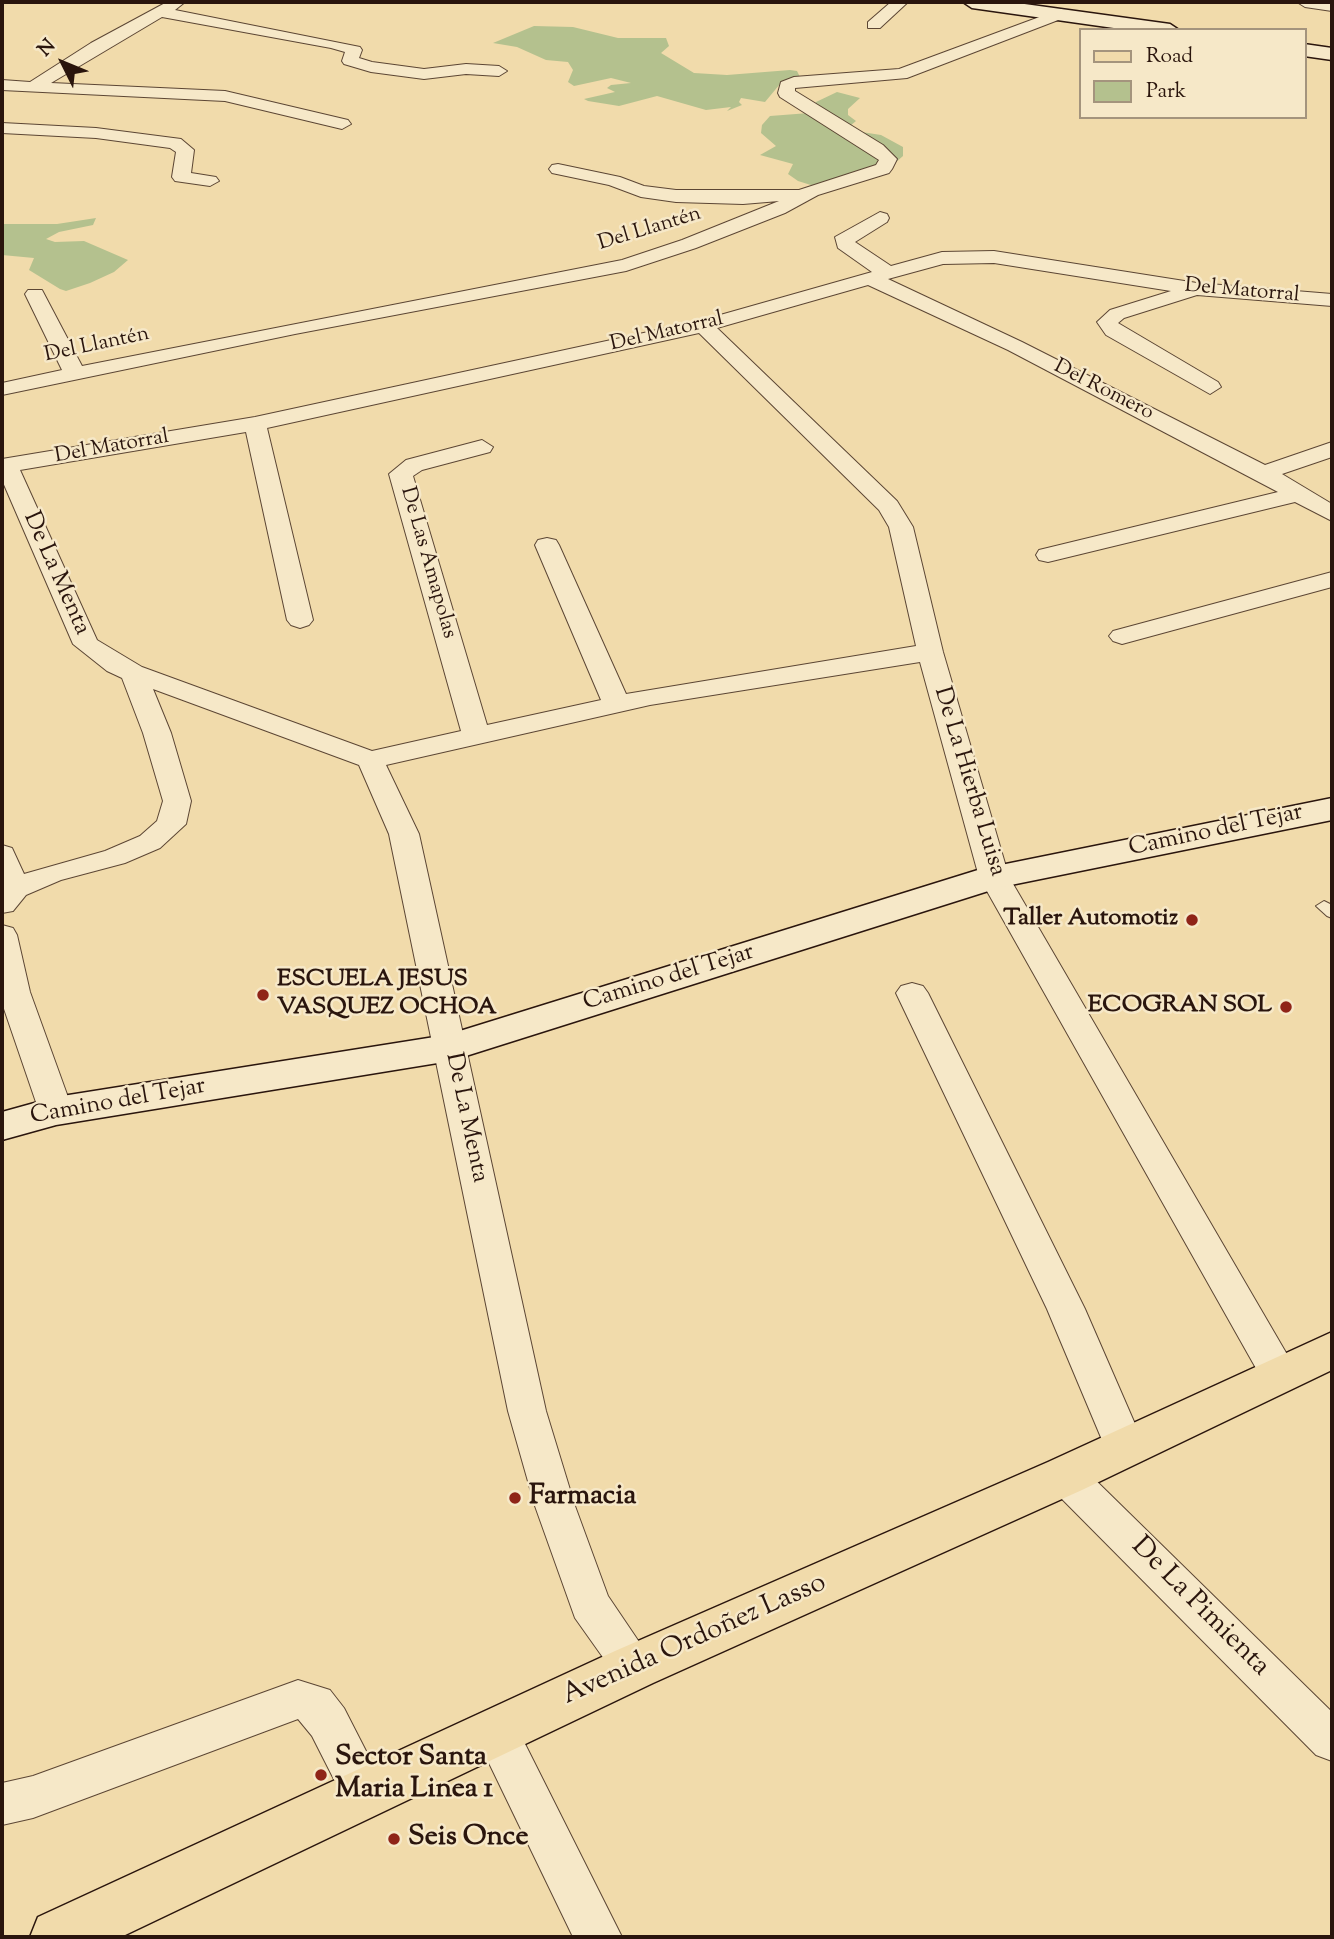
<!DOCTYPE html>
<html>
<head>
<meta charset="utf-8">
<style>
  body { margin:0 }
  #map { position:relative; width:1334px; height:1939px; overflow:hidden; background:#f1dbab; font-family:"Sorts Mill Goudy",serif }
  canvas { display:block }
  .frame { position:absolute; inset:0; border:4px solid #2a150d; pointer-events:none }
  .legend { position:absolute; left:1079px; top:28px; width:228px; height:91px; box-sizing:border-box; background:#f6e8c8; border:2px solid #a4947d; margin:0; padding:9px 12px; list-style:none; font-size:21px; color:#2a150d }
  .legend li { display:flex; align-items:center; gap:14px; height:35px }
  .legend b { width:35px; border:2px solid #a4947d }
  .north { position:absolute; left:28px; top:28px; width:70px; height:70px; -webkit-text-stroke:5px #f6e8c8; paint-order:stroke; rotate:313deg; font-size:19px; font-weight:700; line-height:28px; text-align:center; color:#2a150d }
  .north::after { content:''; display:block; margin:auto; width:24px; height:32px; background:#2a150d; clip-path:polygon(50% 0,100% 100%,50% 72%,0 100%) }
</style>
</head>
<body>
<div id="map">
<canvas width="1334" height="1939"></canvas>
<div class="frame"></div>
<ul class="legend">
<li><b style="height:9px;background:#f1dbab"></b>Road</li>
<li><b style="height:19px;background:#b4c18e"></b>Park</li>
</ul>
<div class="north">N</div>
</div>
<script>
const ctx = document.querySelector('canvas').getContext('2d');
ctx.lineJoin = 'round';
function paint(path, color) { ctx.fillStyle = color; ctx.fill(path, 'evenodd'); }
const shape = rows => new Path2D(rows.map(r => 'M' + r).join(''));
function strokePath(path, color, width, dash) { ctx.strokeStyle = color; ctx.lineWidth = width; ctx.lineCap = dash ? 'butt' : 'round'; ctx.setLineDash(dash || []); ctx.stroke(path); }
function label(font, color, halo, rows, align = 'center') {
  ctx.font = font + ' "Sorts Mill Goudy",serif'; ctx.lineWidth = 5; ctx.setLineDash([]); ctx.textBaseline = 'middle'; ctx.strokeStyle = halo; ctx.fillStyle = color; for (const [text, x, y, turn = 0] of rows) {
    ctx.save(); ctx.translate(x, y); ctx.rotate((+turn || 0) * Math.PI / 180); ctx.textAlign = isNaN(turn) ? turn : align; if (halo) ctx.strokeText(text, 0, 0); ctx.fillText(text, 0, 0); ctx.restore();
  }
}
const green = shape([
  [534,26,573,27,618,38,666,38,669,46,661,53,694,73,727,75,790,70,797,71,800,77,780,84,765,102,741,98,739,102,742,105,727,111,731,107,706,110,657,96,619,106,588,101,584,99,615,92,607,88,611,85,631,83,611,78,574,86,568,82,573,70,568,62,546,60,517,47,493,43],
  [837,92,860,98,848,109,848,115,856,121,850,126,855,131,881,135,903,147,903,156,895,163,814,186,798,181,788,174,793,164,760,155,776,146,761,133,762,125,770,116,809,113,816,102],
  [96,218,93,225,59,232,46,239,55,242,84,241,128,260,114,272,90,283,66,291,60,289,29,270,34,258,2,255,2,224,57,224]
]);
const lane = shape([
  [1324,901,1332,905,1332,918,1327,916,1316,906,1324,901]
]);
const street = shape([
  [167,2,185,2,175,10,360,47,362,50,359,58,372,62,424,69,466,64,499,66,507,71,499,76,466,74,424,79,371,72,344,64,342,61,345,52,331,48,162,17,51,83,225,91,348,120,351,124,342,129,225,101,2,90,2,80,30,82,91,43,167,2],
  [891,2,908,2,880,28,868,28,868,22,891,2],
  [1297,2,1332,2,1332,11,1305,7,1297,2],
  [1061,9,1069,14,1066,17,907,78,795,88,795,91,883,145,897,159,892,169,889,173,818,195,785,213,696,248,626,271,295,334,2,395,2,383,62,370,25,294,28,290,42,290,82,366,622,260,682,240,779,201,743,204,676,202,641,197,609,185,552,173,549,169,552,165,558,164,620,177,644,186,676,190,799,190,876,165,879,160,780,97,778,93,781,82,794,77,899,69,1061,9],
  [2,123,96,128,181,139,194,150,191,173,216,177,219,181,210,186,175,181,172,177,176,152,170,148,96,138,2,133,2,123],
  [880,212,887,214,889,218,887,222,855,242,891,266,942,252,994,251,1197,283,1332,294,1332,306,1197,295,1124,318,1118,323,1218,382,1221,387,1210,394,1106,335,1097,322,1110,310,1171,291,994,263,943,264,888,279,1022,342,1265,465,1332,442,1332,457,1282,474,1332,504,1332,521,1295,502,1048,562,1039,560,1036,555,1039,550,1278,492,1008,350,868,285,717,328,897,501,913,527,943,652,1009,877,1299,1375,1294,1386,1280,1390,1266,1386,979,877,920,662,650,705,386,765,419,834,546,1411,575,1506,608,1596,656,1667,649,1680,634,1686,619,1680,575,1618,535,1506,508,1411,389,834,359,765,153,689,171,733,191,801,186,824,160,848,125,863,61,880,26,895,13,911,2,913,2,845,12,848,24,874,105,851,140,836,157,821,163,801,143,733,122,678,107,671,73,644,2,480,2,459,255,417,699,321,872,272,838,248,835,237,880,212],
  [699,333,879,510,889,527,916,646,626,694,559,545,556,540,547,538,538,540,535,545,601,700,487,725,413,476,422,470,490,452,493,447,482,440,406,460,389,474,461,731,372,751,142,667,97,640,20,470,246,432,287,620,291,625,300,628,309,625,313,620,267,428,699,333],
  [1332,572,1332,587,1122,644,1113,641,1109,636,1113,631,1332,572],
  [2,925,13,928,17,935,30,992,73,1111,68,1119,56,1123,44,1119,39,1111,2,1003,2,925],
  [912,983,923,986,928,993,1085,1309,1145,1447,1139,1458,1125,1463,1111,1458,1105,1447,1047,1309,896,993,901,986,912,983],
  [1065,1460,1079,1464,1332,1712,1332,1761,1316,1755,1051,1488,1045,1476,1051,1464,1065,1460],
  [298,1680,330,1690,344,1708,388,1794,381,1809,365,1815,349,1809,312,1736,298,1719,33,1818,2,1825,2,1783,33,1776,298,1680],
  [496,1712,512,1718,622,1937,573,1937,474,1732,480,1718,496,1712]
]);
const secondary = shape([
  [963,2,1010,2,1170,24,1179,30,1128,30,972,8,963,2],
  [1304,44,1332,48,1332,60,1304,56,1304,44],
  [1332,798,1332,820,1001,887,450,1061,56,1125,2,1140,2,1112,56,1097,447,1035,981,869,1332,798]
]);
const primary = shape([
  [1332,1332,1332,1370,1082,1490,653,1683,121,1937,30,1937,38,1917,615,1651,1048,1462,1332,1332]
]);
const markers = [
  [1192,920,7,"#8f2418"],
  [263,995,7,"#8f2418"],
  [1286,1007,7,"#8f2418"],
  [515,1498,7,"#8f2418"],
  [321,1775,7,"#8f2418"],
  [394,1839,7,"#8f2418"]
];
const farStreetnames = [
  ["Del Llantén",650,230,-17],
  ["Del Matorral",1242,292,5],
  ["Del Matorral",667,333,-13],
  ["Del Llantén",97,346,-12],
  ["Del Romero",1103,391,27],
  ["Del Matorral",112,448,-10],
  ["De Las Amapolas",427,563,74]
];
const streetNames = [
  ["De La Menta",55,574,66],
  ["De La Hierba Luisa",968,782,73],
  ["Camino del Tejar",1216,832,-12],
  ["Camino del Tejar",669,979,-17],
  ["Camino del Tejar",118,1103,-10],
  ["De La Menta",465,1118,78]
];
const poiNames = [
  ["Taller Automotiz",1178,920],
  ["ESCUELA JESUS",277,981,"left"],
  ["VASQUEZ OCHOA",277,1009,"left"],
  ["ECOGRAN SOL",1272,1007]
];
const nearPoinames = [
  ["Farmacia",529,1498],
  ["Sector Santa",335,1759],
  ["Maria Linea 1",335,1791],
  ["Seis Once",408,1839]
];
const nearStreetnames = [
  ["De La Pimienta",1199,1608,45],
  ["Avenida Ordoñez Lasso",695,1641,-24]
];
paint(green, '#b4c18e');
strokePath(lane, '#5c4634', 2);
strokePath(street, '#5c4634', 2);
strokePath(secondary, '#2a150d', 3);
strokePath(primary, '#2a150d', 3);
paint(lane, '#f6e8c8');
paint(street, '#f6e8c8');
paint(secondary, '#f6e8c8');
paint(primary, '#f1dbab');
for (const [x, y, r, color] of markers) { const dot = new Path2D(); dot.arc(x, y, r, 0, 2 * Math.PI); ctx.fillStyle = color; ctx.fill(dot); strokePath(dot, '#f6e8c8', 2.5); }
label('21px', '#2a150d', '#f6e8c8', farStreetnames);
label('24px', '#2a150d', '#f6e8c8', streetNames);
label('bold 24px', '#2a150d', '#f6e8c8', poiNames, 'right');
label('bold 28px', '#2a150d', '#f6e8c8', nearPoinames, 'left');
label('28px', '#2a150d', '#f6e8c8', nearStreetnames);
</script>
</body>
</html>
